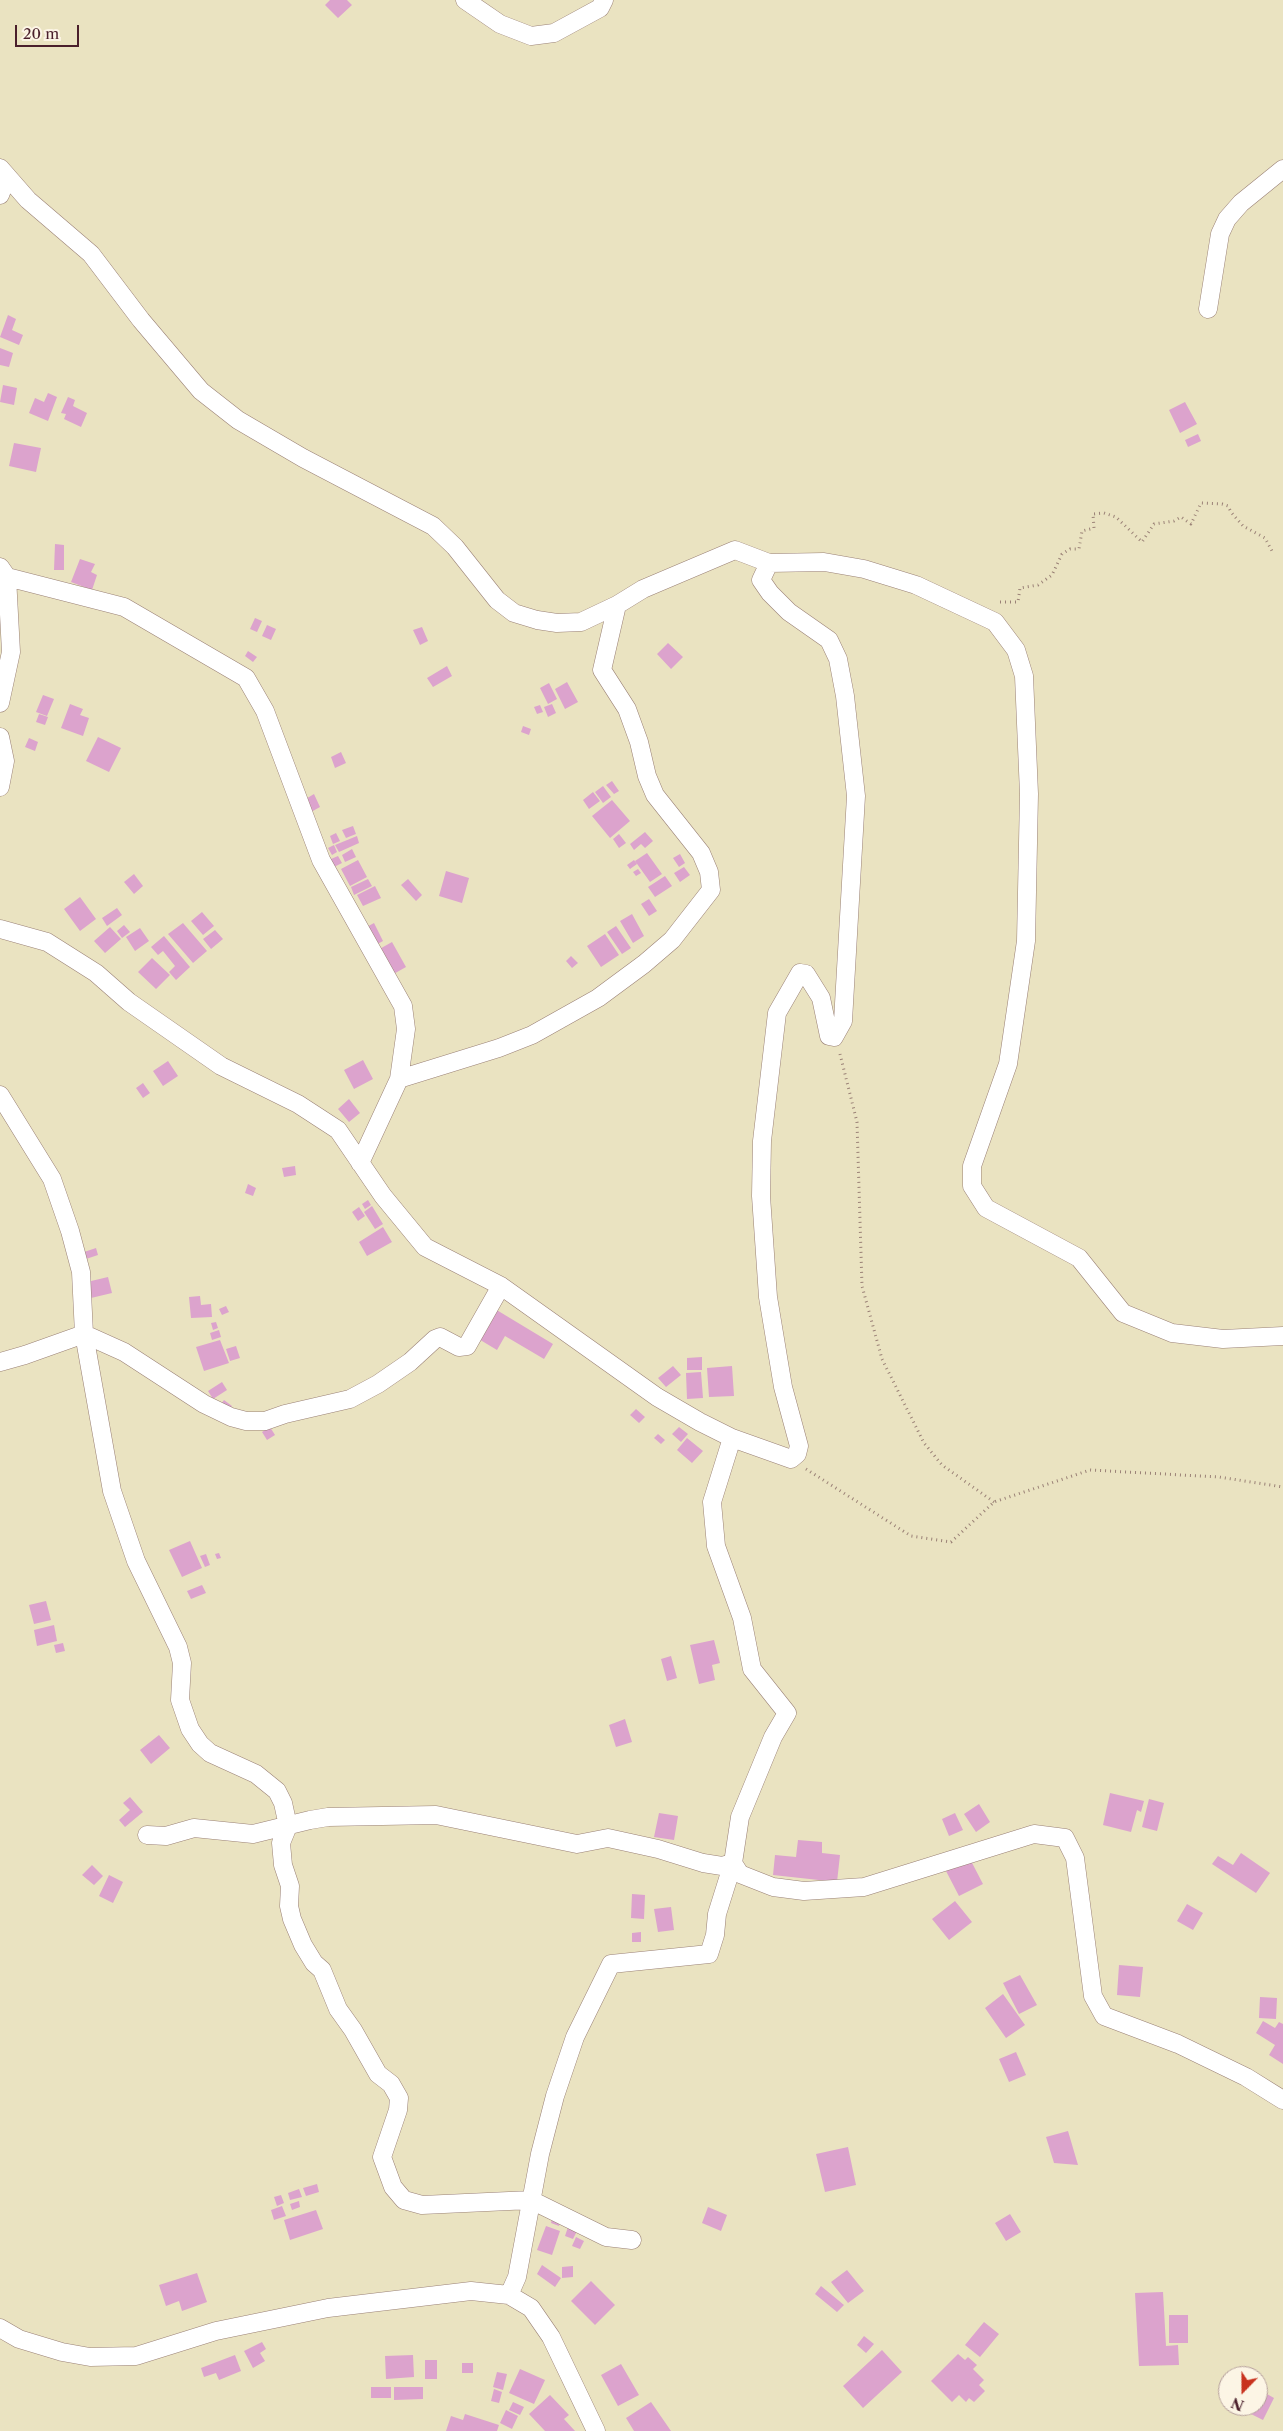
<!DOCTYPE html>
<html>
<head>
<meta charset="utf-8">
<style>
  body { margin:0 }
  #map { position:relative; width:1283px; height:2431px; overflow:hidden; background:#eae3c1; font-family:"Libre Caslon Text",serif }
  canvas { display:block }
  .north { position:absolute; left:1218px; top:2366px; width:50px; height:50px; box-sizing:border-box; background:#fcf5e5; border:1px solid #b59f9b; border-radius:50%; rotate:202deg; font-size:14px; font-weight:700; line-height:20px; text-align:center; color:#4a1f2b }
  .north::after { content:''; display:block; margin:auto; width:18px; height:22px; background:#c8321e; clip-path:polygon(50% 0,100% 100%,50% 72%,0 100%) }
  .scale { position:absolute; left:15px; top:25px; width:64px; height:22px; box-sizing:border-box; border:2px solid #4a1f2b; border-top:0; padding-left:6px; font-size:15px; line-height:18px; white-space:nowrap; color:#4a1f2b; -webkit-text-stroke:4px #fcf5e5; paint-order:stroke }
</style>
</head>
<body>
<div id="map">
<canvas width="1283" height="2431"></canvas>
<div class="north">N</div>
<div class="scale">20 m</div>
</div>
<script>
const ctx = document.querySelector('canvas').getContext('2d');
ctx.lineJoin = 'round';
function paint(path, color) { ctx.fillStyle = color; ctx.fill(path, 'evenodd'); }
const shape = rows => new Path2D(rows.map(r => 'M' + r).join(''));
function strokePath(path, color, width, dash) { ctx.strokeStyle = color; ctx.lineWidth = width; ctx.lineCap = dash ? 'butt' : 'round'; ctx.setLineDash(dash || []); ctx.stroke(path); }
const building = shape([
  [330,0,347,0,352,5,338,18,325,5],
  [8,315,16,319,12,330,23,335,19,345,0,337],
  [0,348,13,353,9,367,0,365],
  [3,385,17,388,14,405,0,402],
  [48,393,57,397,48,421,29,413,35,398,44,402],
  [68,397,75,400,73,406,87,413,81,427,64,419,66,414,61,413],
  [1185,402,1197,424,1180,433,1169,410],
  [1198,434,1201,441,1188,447,1185,440],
  [14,443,41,448,36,472,9,466],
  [55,544,64,545,64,570,54,570],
  [80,559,95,564,91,572,97,575,92,590,71,582],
  [255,618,262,621,257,632,250,629],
  [267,625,276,629,271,640,262,636],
  [422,627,428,641,420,645,413,630],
  [668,643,683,657,671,669,657,654],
  [248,651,257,657,253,662,245,656],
  [447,666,452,676,433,687,427,678],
  [567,682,578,702,565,709,555,689],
  [549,683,557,699,548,704,540,688],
  [43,695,54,699,47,716,36,712],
  [70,704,83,709,80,715,89,718,83,736,61,728],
  [552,704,556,713,548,717,544,707],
  [540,705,543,712,537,714,534,707],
  [39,714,48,717,45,725,36,722],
  [523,726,531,729,529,735,521,732],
  [98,737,121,748,109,772,86,761],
  [29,738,38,742,35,751,25,747],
  [341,752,346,763,335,768,331,757],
  [612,781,619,791,614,794,606,785],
  [603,786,611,797,603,803,595,792],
  [593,792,600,801,589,809,583,800],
  [314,794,320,807,311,812,304,800],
  [612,800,630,821,610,838,592,816],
  [353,826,356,834,346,838,342,830],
  [645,832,653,841,645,848,641,844,634,850,630,844],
  [336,833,340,841,333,844,330,836],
  [619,834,626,843,619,848,613,839],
  [357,836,359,843,339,852,335,845],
  [334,845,337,852,332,855,328,848],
  [352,849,356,857,345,862,342,855],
  [647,853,662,874,650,882,635,861],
  [680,854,685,863,679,867,673,858],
  [338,856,342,863,334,867,331,859],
  [358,860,367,877,350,886,341,869],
  [634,860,637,864,630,869,627,865],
  [684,867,690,875,680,882,674,873],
  [638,869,641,873,636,876,633,872],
  [446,871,469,878,462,903,439,896],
  [134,874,143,886,134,894,124,882],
  [665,876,672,886,655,897,648,887],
  [368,879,372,886,354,895,351,887],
  [408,879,422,895,416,901,401,885],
  [375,886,381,898,363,906,357,895],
  [80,897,96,919,80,931,64,909],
  [649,899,657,911,649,916,641,904],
  [117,908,122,915,107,926,102,918],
  [202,912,214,926,203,935,191,921],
  [632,914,644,936,633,943,620,921],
  [183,923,207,951,193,963,168,934],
  [374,923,383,941,372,947,363,929],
  [124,925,130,932,122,938,117,931],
  [616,926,631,948,622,954,607,932],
  [110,927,121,939,105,953,94,941],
  [140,928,149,941,135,951,126,937],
  [215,930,223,939,211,949,203,939],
  [605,934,619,955,601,967,587,946],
  [164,936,190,967,176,980,169,972,175,966,163,951,158,955,151,947],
  [392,942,406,967,390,976,376,951],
  [571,956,578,963,572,968,566,961],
  [152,958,170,975,156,989,138,972],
  [363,1060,373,1079,354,1089,344,1070],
  [168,1061,178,1076,163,1086,153,1071],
  [143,1083,150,1093,143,1098,136,1088],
  [349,1099,360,1113,349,1122,338,1109],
  [295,1166,296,1175,284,1177,282,1168],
  [248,1184,256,1188,253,1196,245,1193],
  [368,1200,371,1205,365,1209,362,1204],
  [372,1206,383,1224,375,1229,364,1212],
  [359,1207,365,1216,358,1221,352,1212],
  [383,1227,392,1242,367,1256,359,1242],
  [96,1248,98,1255,83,1260,81,1253],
  [108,1277,112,1293,91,1298,87,1282],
  [200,1296,201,1305,211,1304,212,1317,191,1318,189,1297],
  [226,1306,229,1312,222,1315,219,1309],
  [495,1309,553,1344,544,1359,505,1336,497,1350,477,1338],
  [216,1322,218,1328,213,1330,211,1323],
  [219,1330,221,1337,212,1340,210,1333],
  [220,1340,229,1363,204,1371,196,1347],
  [236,1346,240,1358,230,1361,226,1349],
  [702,1357,702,1370,687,1370,687,1358],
  [673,1366,681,1375,666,1387,658,1378],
  [732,1366,734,1396,709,1397,707,1368],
  [701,1372,703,1398,687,1399,686,1373],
  [222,1382,227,1390,213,1399,208,1391],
  [224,1400,232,1406,227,1413,219,1407],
  [636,1409,645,1417,639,1423,630,1415],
  [270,1427,275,1435,267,1440,262,1432],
  [679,1427,688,1434,681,1442,672,1434],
  [658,1434,665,1440,661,1444,654,1438],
  [687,1438,703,1451,692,1463,677,1450],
  [190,1541,202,1568,182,1577,169,1550],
  [219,1553,221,1558,217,1559,215,1554],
  [206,1554,210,1565,205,1567,200,1556],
  [202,1585,206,1593,191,1599,187,1591],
  [46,1601,51,1620,34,1624,29,1605],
  [54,1625,57,1641,37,1646,34,1630],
  [714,1640,720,1663,712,1665,715,1680,699,1684,690,1645],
  [63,1643,65,1651,56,1653,54,1645],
  [671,1656,677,1678,667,1681,661,1659],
  [625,1719,632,1742,616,1747,609,1725],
  [159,1735,170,1748,151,1764,140,1750],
  [1110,1793,1144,1801,1141,1812,1137,1810,1131,1832,1103,1825],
  [130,1797,143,1812,125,1827,119,1820,130,1810,123,1803],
  [1149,1799,1164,1803,1157,1831,1142,1827],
  [979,1804,990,1822,976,1832,964,1814],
  [659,1813,678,1816,674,1840,654,1837],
  [955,1813,963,1830,949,1836,942,1819],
  [798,1840,822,1842,822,1853,840,1855,837,1882,773,1875,775,1855,796,1857],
  [1241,1853,1270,1873,1256,1893,1212,1864,1218,1856,1233,1865],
  [970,1859,983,1884,959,1896,946,1871],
  [92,1865,103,1876,94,1885,82,1875],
  [109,1875,123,1882,113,1903,99,1896],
  [632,1894,645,1895,644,1919,631,1918],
  [955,1901,972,1922,949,1940,932,1919],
  [1187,1904,1203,1913,1193,1930,1177,1921],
  [671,1907,674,1930,658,1932,654,1909],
  [641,1932,641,1942,632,1942,632,1933],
  [1119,1965,1143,1967,1140,1997,1117,1995],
  [1020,1975,1037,2005,1019,2014,1003,1983],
  [1003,1994,1025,2025,1006,2038,985,2008],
  [1260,1997,1277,1998,1276,2019,1259,2018],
  [1263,2021,1275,2028,1279,2022,1283,2024,1283,2064,1269,2055,1275,2045,1256,2033],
  [1016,2052,1026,2075,1009,2082,999,2059],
  [1068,2131,1078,2165,1054,2163,1046,2137],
  [848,2147,856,2185,825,2192,816,2154],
  [317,2184,319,2192,306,2196,303,2188],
  [299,2189,302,2197,290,2200,288,2193],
  [281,2195,284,2203,277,2206,274,2197],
  [299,2201,300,2207,292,2210,290,2204],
  [282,2206,286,2216,274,2220,271,2210],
  [708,2207,727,2215,721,2231,702,2223],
  [316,2210,323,2229,290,2240,284,2220],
  [1010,2214,1021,2232,1006,2241,995,2223],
  [553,2215,561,2217,559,2226,551,2223],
  [546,2226,560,2231,552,2255,537,2250],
  [568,2227,577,2231,573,2239,565,2236],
  [576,2237,584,2241,580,2249,572,2246],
  [542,2265,561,2278,555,2287,537,2274],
  [573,2266,573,2277,562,2278,562,2267],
  [847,2270,864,2291,848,2303,831,2282],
  [197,2273,207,2302,182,2311,179,2301,166,2306,159,2285],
  [591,2281,615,2305,595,2325,571,2301],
  [821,2286,844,2305,837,2312,815,2294],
  [1163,2292,1166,2346,1178,2345,1179,2365,1139,2366,1135,2293],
  [1169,2315,1188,2315,1188,2343,1169,2343],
  [984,2322,999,2334,980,2357,965,2345],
  [864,2336,874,2344,866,2353,857,2345],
  [262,2342,266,2349,260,2353,265,2361,253,2368,244,2351],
  [882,2350,902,2372,863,2408,843,2386],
  [958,2354,965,2360,968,2357,977,2365,973,2369,984,2380,979,2385,985,2391,974,2402,969,2398,966,2402,959,2395,952,2402,931,2381],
  [235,2355,241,2371,219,2380,216,2373,204,2377,201,2368],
  [413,2355,414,2377,386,2379,385,2356],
  [425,2360,437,2360,437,2379,425,2379],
  [462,2363,473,2363,473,2373,462,2373],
  [621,2364,639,2395,618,2406,601,2375],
  [520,2369,545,2380,534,2404,509,2393],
  [497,2372,507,2374,503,2390,493,2387],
  [371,2387,391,2387,391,2398,371,2398],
  [394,2387,423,2387,423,2399,394,2400],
  [494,2389,502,2392,499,2403,491,2401],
  [1258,2389,1274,2398,1263,2420,1243,2410,1245,2406,1258,2406],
  [550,2395,569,2415,564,2419,575,2431,545,2431,529,2414],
  [513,2402,524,2407,520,2415,509,2410],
  [651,2402,671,2431,634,2431,626,2418],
  [506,2410,518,2416,512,2429,500,2423],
  [465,2414,499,2425,497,2431,446,2431,451,2416,463,2420]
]);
const path = shape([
  [1000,602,1018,602,1020,588,1038,585,1052,575,1062,554,1070,549,1079,549,1082,531,1094,528,1093,514,1104,513,1116,517,1142,542,1154,524,1174,521,1181,517,1191,524,1201,503,1222,504,1228,506,1231,512,1243,526,1265,538,1272,551],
  [840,1054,857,1122,862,1286,882,1359,924,1443,942,1465,994,1502],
  [806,1469,911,1536,951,1542,994,1502,1090,1470,1219,1477,1283,1487]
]);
const street = shape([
  [465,0,500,24,531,36,554,33,600,8,604,0],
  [0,168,28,200,91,254,141,320,201,391,238,420,303,458,433,526,455,547,497,600,514,613,537,620,557,623,581,622,617,605,643,589,735,550,769,563,824,562,864,569,916,585,995,622,1016,650,1024,676,1029,794,1026,941,1008,1064,972,1166,972,1186,986,1208,1079,1258,1123,1313,1172,1333,1223,1339,1283,1336],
  [0,195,7,177],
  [1208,309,1220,234,1227,219,1241,203,1283,169],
  [0,567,7,577,11,652,0,703],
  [7,577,124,607,246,678,265,711,321,860,403,1006,406,1029,399,1079,360,1163],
  [0,737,5,761,0,787],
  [0,929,47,942,96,973,129,1002,221,1066,298,1104,338,1130,383,1196,425,1247,501,1286,657,1397,700,1422,732,1438,791,1459,797,1454,799,1446,783,1387,768,1297,761,1196,762,1141,777,1013,800,973,806,974,821,998,829,1036,834,1037,843,1021,856,796,845,696,838,659,829,640,789,612,770,593,761,580,769,563],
  [399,1079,499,1048,532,1035,598,998,644,964,672,940,711,890,709,872,701,853,655,795,647,776,639,742,627,709,602,670,617,605],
  [0,1095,52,1179,70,1231,81,1272,84,1334,112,1491,136,1561,178,1647,182,1663,180,1700,190,1729,200,1744,210,1753,256,1774,277,1791,283,1803,288,1826,281,1843,283,1865,290,1886,289,1906,292,1919,303,1945,314,1963,322,1970,338,2009,353,2030,378,2074,391,2084,399,2098,398,2110,382,2157,393,2187,404,2200,422,2205,531,2200,606,2237,632,2240],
  [0,1362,25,1355,84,1334,124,1352,204,1404,231,1417,246,1421,265,1421,285,1414,350,1399,378,1384,410,1362,435,1339,440,1337,459,1347,467,1346,501,1286],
  [732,1438,712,1502,716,1546,742,1618,752,1669,787,1713,773,1737,740,1817,733,1863,740,1874,773,1887,804,1891,864,1887,1034,1834,1065,1838,1075,1858,1093,1996,1104,2016,1178,2044,1246,2077,1283,2100],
  [147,1835,166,1836,194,1828,253,1834,310,1820,328,1817,436,1815,577,1844,608,1838,658,1849,703,1863,722,1866,733,1863,717,1914,715,1935,709,1954,611,1964,575,2037,555,2096,540,2154,517,2277,509,2295],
  [0,2328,19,2339,62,2352,90,2357,136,2356,216,2331,328,2308,471,2291,509,2295,531,2308,551,2337,596,2431]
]);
paint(building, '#dca3cd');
strokePath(street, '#9a8176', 19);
strokePath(path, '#9a8176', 3, [1, 4]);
strokePath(street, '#fff', 18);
</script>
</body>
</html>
